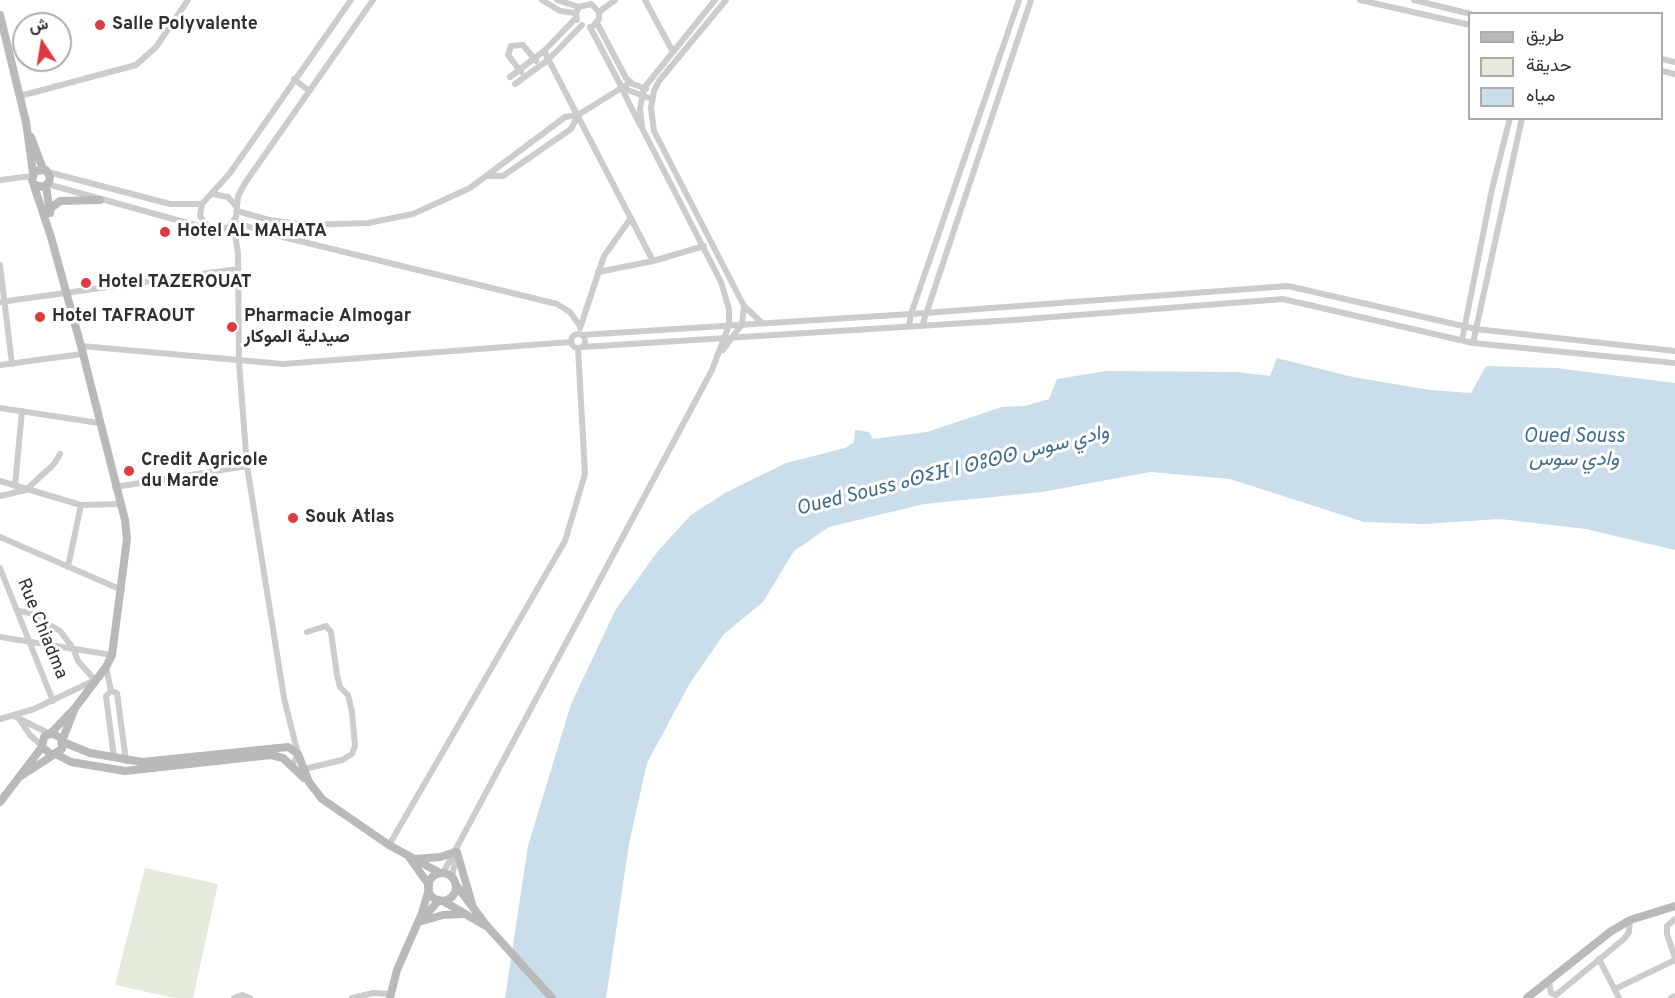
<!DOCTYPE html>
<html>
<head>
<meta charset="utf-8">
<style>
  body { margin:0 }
  #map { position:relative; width:1675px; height:998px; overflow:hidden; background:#fff; font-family:Overpass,Vazirmatn,sans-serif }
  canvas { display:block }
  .legend { position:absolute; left:1468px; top:12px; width:195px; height:108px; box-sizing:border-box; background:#fff; border:2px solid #acacac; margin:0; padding:8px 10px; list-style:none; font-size:18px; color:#2f2f2f }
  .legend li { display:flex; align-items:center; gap:12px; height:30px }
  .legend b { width:30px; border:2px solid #acacac }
  .north { position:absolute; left:12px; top:12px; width:60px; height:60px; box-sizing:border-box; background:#fff; border:2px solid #acacac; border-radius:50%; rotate:348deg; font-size:16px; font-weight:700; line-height:24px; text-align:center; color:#2f2f2f }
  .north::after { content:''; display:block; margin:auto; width:21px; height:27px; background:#dc3b41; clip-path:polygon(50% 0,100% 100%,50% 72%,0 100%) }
</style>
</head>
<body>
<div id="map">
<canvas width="1675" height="998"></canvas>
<ul class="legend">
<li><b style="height:8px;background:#b9b9b9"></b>طريق</li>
<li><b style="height:16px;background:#e4ebdd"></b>حديقة</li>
<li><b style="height:16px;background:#caddea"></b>مياه</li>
</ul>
<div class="north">ش</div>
</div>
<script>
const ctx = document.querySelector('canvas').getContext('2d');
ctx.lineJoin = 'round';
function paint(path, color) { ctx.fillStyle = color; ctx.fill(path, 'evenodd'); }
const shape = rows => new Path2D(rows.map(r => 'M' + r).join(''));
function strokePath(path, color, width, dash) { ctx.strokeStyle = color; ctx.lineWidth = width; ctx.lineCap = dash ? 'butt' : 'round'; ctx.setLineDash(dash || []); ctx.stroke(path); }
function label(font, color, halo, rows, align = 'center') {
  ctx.font = font + ' Overpass,Vazirmatn,"Noto Sans Tifinagh",sans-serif'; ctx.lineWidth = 6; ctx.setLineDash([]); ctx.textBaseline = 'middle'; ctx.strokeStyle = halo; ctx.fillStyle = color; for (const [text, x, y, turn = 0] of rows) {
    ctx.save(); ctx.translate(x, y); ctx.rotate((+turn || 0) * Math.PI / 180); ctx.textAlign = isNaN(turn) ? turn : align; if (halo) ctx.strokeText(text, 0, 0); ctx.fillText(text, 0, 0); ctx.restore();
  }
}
const green = shape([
  [145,868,218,884,193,998,175,998,115,985]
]);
const water = shape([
  [1277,358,1353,377,1430,390,1471,393,1486,366,1556,368,1675,383,1675,550,1586,529,1500,519,1425,524,1364,522,1230,479,1150,472,1042,492,924,504,829,527,794,551,763,602,724,634,690,683,647,763,629,844,606,998,505,998,528,846,571,704,616,609,658,551,691,515,725,493,786,463,845,448,854,442,855,430,869,432,873,439,927,432,1002,407,1025,406,1049,399,1057,379,1107,371,1238,372,1270,376]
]);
const street = shape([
  [542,0,560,11,576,13],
  [557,0,579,7,591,4,599,12],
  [645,0,673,52],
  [1360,0,1470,25],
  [1414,0,1471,14],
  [577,20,576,13,579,7],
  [597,23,626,78,633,84,646,89],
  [594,25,599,19,599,12,615,0],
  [590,27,622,88,652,99],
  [544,51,653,261,704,246],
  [1662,59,1675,62],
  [1662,71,1675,74],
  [521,72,508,55,511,46,523,45,536,61],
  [510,77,544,51,576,18],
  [294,79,309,91],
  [515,84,548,60,582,25],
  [622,89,640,125],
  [20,96,136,65,156,47,188,0],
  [48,172,170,204,202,204],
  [488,176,503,176,571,129,578,116],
  [0,180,32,176],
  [47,184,195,225,218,230,229,227,236,217,238,196,245,183,373,0],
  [213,194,228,197,235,205],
  [237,211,269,220,308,225,368,223,413,214,470,188,565,117,578,115,631,82],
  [233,222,238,253,239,362,247,466,284,698,298,754,292,766],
  [233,222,283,237,557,304,570,312,580,326],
  [207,226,200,216,202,204,230,173,351,0],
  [0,265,12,364],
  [598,272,653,261],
  [0,302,238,269],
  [744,306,761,322],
  [909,326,911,314,1019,0],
  [922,326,1031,0],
  [580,328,604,256,631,218],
  '571 341a7 7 0 1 1 14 0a7 7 0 1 1-14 0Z',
  [582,335,911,314,1288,286,1476,329,1675,351],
  [1462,340,1492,189,1510,118],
  [1473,343,1522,118],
  [81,346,283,364,570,342],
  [582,347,1014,320,1283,299,1473,343,1675,363],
  [723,350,742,324,744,306,654,131,651,108,654,91,659,81,726,0],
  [0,365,82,354],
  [0,408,99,423],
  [0,481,81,505,121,504],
  [15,486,22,411],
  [115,487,247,466],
  [0,496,26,490,54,464,60,454],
  [0,537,122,590],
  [68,567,81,505],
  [0,568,53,701],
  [0,637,112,655],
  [106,667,111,691,106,696,114,758],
  [111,691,117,693,126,761],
  [14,716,50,734],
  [0,719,34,709,95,680,78,661,73,648,60,631,30,613,19,611],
  [20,720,30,735,42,746],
  [300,770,342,760,352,754,355,746,352,712,348,695,340,687,337,675,331,632,326,626,307,632],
  [389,845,565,541,585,474,578,348],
  [443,873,712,370,729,325,729,309,721,282,642,128,640,109,644,88,715,0],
  [452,878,456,855],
  [1675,919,1667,926,1667,934,1675,958],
  [1599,959,1619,998],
  [1549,982,1551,993,1556,995,1624,939,1629,932,1630,920],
  [1615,989,1675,960],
  [234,998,242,995,250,998],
  [352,998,373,993,391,994],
  [1671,998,1675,996]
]);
const secondary = shape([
  [0,15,26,122,33,173],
  [31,137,43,169],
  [46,186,50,213],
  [50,213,51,208,60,201,100,200],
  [62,741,75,708],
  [63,742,90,753,142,762,288,747,298,754,309,782,322,799,389,845,440,873],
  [42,747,52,755,62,749,61,738,51,733],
  [56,754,71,762,125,771,271,755,283,758,304,778],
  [21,776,55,754],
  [0,802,42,747,44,737,51,733,75,708,106,667,112,655,127,539,125,520,81,346,51,237,32,180,35,171,46,170,50,177,49,182,43,187,35,185],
  [457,852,472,904],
  [409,857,429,885],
  [415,859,440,857,455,852],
  '428 887a14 14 0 1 1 28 0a14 14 0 1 1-28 0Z',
  [456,885,487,926,552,998],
  [443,901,486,926],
  [422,920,439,900],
  [422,921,443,915,463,914],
  [390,998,397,970,422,913,429,889],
  [1527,998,1610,932,1630,920,1675,906]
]);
const markers = [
  [100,25,6,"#dc3b41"],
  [165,232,6,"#dc3b41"],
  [86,283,6,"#dc3b41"],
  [40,317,6,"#dc3b41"],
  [232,327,6,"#dc3b41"],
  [129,471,6,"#dc3b41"],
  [293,518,6,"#dc3b41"]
];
const poiNames = [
  ["Salle Polyvalente",112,25],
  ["Hotel AL MAHATA",177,232],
  ["Hotel TAZEROUAT",98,283],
  ["Hotel TAFRAOUT",52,317],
  ["Pharmacie Almogar",244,317],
  ["صيدلية الموكار",244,338],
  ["Credit Agricole",141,461],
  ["du Marde",141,482],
  ["Souk Atlas",305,518]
];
const streetNames = [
  ["Rue Chiadma",41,629,68]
];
const waterNames = [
  ["Oued Souss",1574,438],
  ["وادي سوس",1574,461],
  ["Oued Souss ⴰⵙⵉⴼ ⵏ ⵙⵓⵙⵙ وادي سوس",953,472,-14]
];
paint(green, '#e4ebdd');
paint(water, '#caddea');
strokePath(street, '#ccc', 6);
strokePath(secondary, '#b9b9b9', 8);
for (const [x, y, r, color] of markers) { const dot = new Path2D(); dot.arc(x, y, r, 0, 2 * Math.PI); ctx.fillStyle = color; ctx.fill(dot); strokePath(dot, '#fff', 2); }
label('bold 18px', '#2f2f2f', '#fff', poiNames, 'left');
label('18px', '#2f2f2f', '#fff', streetNames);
label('italic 20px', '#416d8c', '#fff', waterNames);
</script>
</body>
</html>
